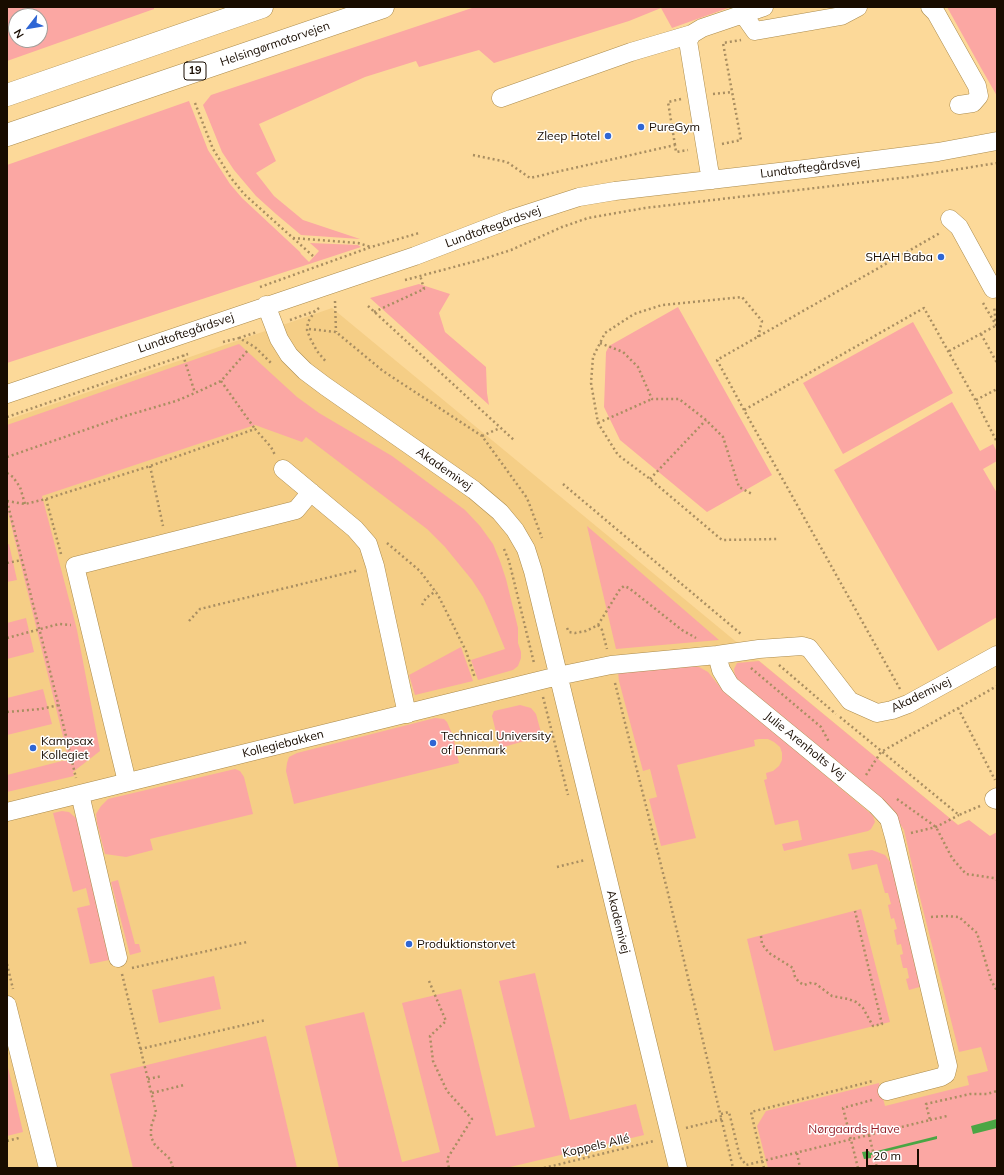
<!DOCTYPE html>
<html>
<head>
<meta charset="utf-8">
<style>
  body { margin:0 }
  #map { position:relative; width:1004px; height:1175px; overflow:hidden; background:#fcd999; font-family:Mulish,sans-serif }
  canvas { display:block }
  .frame { position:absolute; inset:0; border:8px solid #180c00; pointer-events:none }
  .north { position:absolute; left:8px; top:8px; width:40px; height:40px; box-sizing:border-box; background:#fff; border:1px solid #a39e99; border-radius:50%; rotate:239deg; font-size:11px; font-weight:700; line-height:16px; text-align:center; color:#180c00 }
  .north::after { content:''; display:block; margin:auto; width:14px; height:18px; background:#2f66d4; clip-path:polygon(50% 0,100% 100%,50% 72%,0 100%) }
  .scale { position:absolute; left:866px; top:1149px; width:53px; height:18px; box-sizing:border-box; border:2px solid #180c00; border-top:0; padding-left:5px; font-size:12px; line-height:14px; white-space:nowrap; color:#180c00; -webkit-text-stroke:3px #fff; paint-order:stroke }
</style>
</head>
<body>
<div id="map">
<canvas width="1004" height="1175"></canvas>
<div class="frame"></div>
<div class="north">N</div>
<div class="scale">20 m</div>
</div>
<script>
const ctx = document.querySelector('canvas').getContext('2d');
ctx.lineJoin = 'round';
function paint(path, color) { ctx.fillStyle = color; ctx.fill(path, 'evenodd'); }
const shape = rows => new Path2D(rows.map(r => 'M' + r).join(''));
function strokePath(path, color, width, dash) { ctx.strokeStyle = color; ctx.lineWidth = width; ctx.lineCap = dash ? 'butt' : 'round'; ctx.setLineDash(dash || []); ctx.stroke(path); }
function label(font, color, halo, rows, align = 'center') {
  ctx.font = font + ' Mulish,sans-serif'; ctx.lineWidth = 3; ctx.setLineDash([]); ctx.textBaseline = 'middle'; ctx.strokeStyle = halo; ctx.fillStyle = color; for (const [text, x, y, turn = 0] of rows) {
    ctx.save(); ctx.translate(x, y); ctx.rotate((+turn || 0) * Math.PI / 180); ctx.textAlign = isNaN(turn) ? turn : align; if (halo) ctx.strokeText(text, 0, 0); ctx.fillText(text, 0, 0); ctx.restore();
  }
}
const built = shape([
  [332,308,958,825,997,859,997,1168,7,1168,7,420]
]);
const green = shape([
  [7,7,154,7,154,9,7,61],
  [16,16,40,16,40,40,16,40],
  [475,7,731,7,672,28,661,8,629,21,494,63,479,50,419,67,416,61,365,77,259,124,276,161,256,173,274,196,303,220,360,239,301,235,276,214,256,196,234,170,222,152,203,105,211,95],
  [947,7,997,7,997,96,981,68],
  [189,101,208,150,230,184,242,198,300,252,301,254,309,262,319,251,310,243,358,245,361,247,7,363,7,165],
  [419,284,450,294,439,313,445,332,486,367,487,393,489,405,370,298],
  [678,307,772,475,707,512,620,440,604,407,606,352,609,346],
  [913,322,953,393,843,454,803,383],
  [239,344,297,397,319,413,392,456,465,510,480,526,493,544,500,561,506,579,518,628,518,643,521,652,521,658,518,666,513,670,478,680,471,660,505,649,492,617,483,597,472,580,445,547,427,529,306,437,302,442,255,425,42,496,77,630,100,751,73,772,74,776,7,792,7,775,62,761,69,761,7,508,7,425],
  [952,402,980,451,993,444,997,452,997,461,983,469,997,493,997,617,938,651,834,470],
  [587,526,719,640,616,649],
  [9,544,17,580,7,582,7,545],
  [26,618,34,652,7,659,7,623],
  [461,647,473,681,415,695,409,675],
  [759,661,958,825,969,820,990,836,997,832,997,1168,768,1168,757,1126,766,1111,879,1083,885,1106,969,1085,967,1076,988,1071,981,1047,959,1052,915,878,904,830,893,813,735,677,734,669,737,663],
  [692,666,699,667,708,672,720,687,870,813,873,816,875,822,871,829,868,831,784,851,782,844,802,840,798,820,775,825,764,780,767,779,766,773,773,771,779,766,782,760,782,753,780,747,774,742,768,739,759,739,754,740,755,746,677,765,696,838,661,846,649,799,657,797,650,769,643,771,619,681,618,672],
  [43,689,52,724,7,735,7,698],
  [520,705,531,708,536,714,542,736,500,748,492,716,494,711],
  [435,718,444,719,447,722,453,736,459,763,294,804,286,771,287,763,289,757,297,753],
  [235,769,240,771,244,777,253,814,150,839,153,850,126,857,105,854,97,823,96,814,101,806,108,799],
  [62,811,69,812,77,819,114,959,90,964,77,908,90,905,86,888,73,892,53,813],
  [872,850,885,855,893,866,923,986,909,990,906,979,909,978,907,968,903,968,900,955,903,954,901,944,897,945,894,930,897,929,894,918,891,919,888,905,891,904,888,893,885,893,877,864,852,870,848,854],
  [118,880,135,944,139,944,141,952,130,955,111,882],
  [861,909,890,1022,774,1051,747,939],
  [535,973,570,1120,636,1104,644,1135,506,1168,339,1168,305,1026,364,1012,402,1162,440,1152,402,1003,461,989,496,1136,535,1127,499,981],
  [214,976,221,1009,159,1023,152,990],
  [266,1036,297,1168,133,1168,110,1074],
  [7,1063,23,1132,7,1136]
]);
const water = shape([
  [997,1119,997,1128,973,1134,971,1126],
  [937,1136,937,1139,871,1155,871,1158,864,1159,862,1152,869,1151,870,1153,873,1152]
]);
const path = shape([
  [713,94,732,92],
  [195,103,213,149,231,178,244,194,313,256],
  [722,144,741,140,723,43,741,40],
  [675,145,668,102,681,99],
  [473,155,507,162,530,178,675,145,676,152,688,150],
  [293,238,358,243,371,247],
  [405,280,480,260,511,250,562,227,588,218,645,208,909,177,997,163],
  [260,287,371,247,419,233],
  [335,301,336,332],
  [983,303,996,325,994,306],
  [368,306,515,441],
  [319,308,315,311,308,322,307,330,310,338,317,351,327,363],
  [374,312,424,289,420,275],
  [290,320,315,311],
  [309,329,336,332,383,371,482,436,527,498,542,538],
  [981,334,997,363],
  [758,337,762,321,742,297,662,305,634,314,605,333,593,357,591,383,598,423,618,455,650,479,722,540,778,539],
  [239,338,257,332],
  [223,342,239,338,255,347,272,364],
  [600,343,623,352,638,367,652,399,679,399,706,420,723,437,739,487,752,494],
  [949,351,997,325],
  [183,355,195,393],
  [221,381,255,429],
  [976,400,997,389],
  [744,410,717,360,940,233],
  [7,417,188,354],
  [598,423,652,399],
  [482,436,500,428],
  [7,457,125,416,176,401,195,393,221,381,249,349],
  [150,466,163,526],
  [7,473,13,477,20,487,25,504],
  [650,479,706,420],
  [563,484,741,634],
  [46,499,61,554,62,555],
  [7,501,25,504,46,499,150,466,255,429,271,447,275,455],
  [7,501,59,707,76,778],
  [387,543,420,571,438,595,466,651,475,678],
  [504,549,509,561,534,663],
  [7,563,22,560],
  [422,605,426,598,436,591],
  [189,621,200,609,359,570],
  [598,625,602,630,607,649],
  [567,628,569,632,575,633,586,631,598,625,620,589,624,586,629,588,682,630,696,638],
  [7,638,59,624,71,625],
  [779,665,836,714],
  [751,668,821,727,829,742],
  [615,683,668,893,733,1168],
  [900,689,744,410,924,308,976,401,997,442],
  [543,697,568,795],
  [958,708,995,780],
  [7,712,41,709,59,705],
  [840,717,959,815,980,806],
  [866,775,881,752,997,686],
  [897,799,936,827,952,858,966,874,994,878,997,880],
  [911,833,936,827,959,815],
  [557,867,585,860],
  [931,917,945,916,959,917,977,933,991,980,997,991],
  [761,936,762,944,769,953,793,968,795,977,799,982,804,985,810,983,816,984,832,996,848,999,856,1002,863,1008,873,1026,882,1024,855,911],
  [7,964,13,989],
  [132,968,247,942],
  [122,974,156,1112,151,1127,151,1137,155,1145,170,1159,173,1168],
  [429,981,446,1021,430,1036,433,1061,447,1091,472,1119,447,1159,449,1168],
  [140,1049,266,1020],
  [148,1079,162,1076],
  [152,1093,184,1085],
  [721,1114,729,1112,740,1157,746,1165,930,1120,926,1104,970,1094,987,1094,997,1091],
  [930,1120,947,1116],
  [686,1128,722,1119],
  [869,1135,877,1168],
  [7,1141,19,1138],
  [797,1153,800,1168],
  [544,1168,654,1141],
  [764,1168,751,1112,873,1081],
  [858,1168,843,1108,872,1100]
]);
const minor = shape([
  [930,7,936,13,977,86,979,96,973,103,959,105],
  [743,14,755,31,841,16,858,7],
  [692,34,688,41,709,169,712,180],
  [501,98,631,52,692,34,702,28,764,7],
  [950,219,959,227,993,289,997,286],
  [266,305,279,339,289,355,305,371,325,386,474,490,500,512,515,530,526,549,533,571,678,1168],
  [7,394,415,256,511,219,579,197,615,191,805,169,938,152,997,141],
  [283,469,355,529,368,544,375,566,407,714],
  [717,655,721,670,730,685,876,805,889,819,894,837,948,1066,946,1074,941,1077,887,1091],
  [127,782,75,566,296,510,311,492],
  [80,794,118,958],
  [997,797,994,799,997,800],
  [7,812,558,676,611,665,717,655,759,649,802,646,809,648,850,701,877,713,892,710,908,704,997,655],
  [7,1005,48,1168]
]);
const highway = shape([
  [7,95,262,7],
  [7,135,383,7]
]);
const markers = [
  [641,127,4,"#2f66d4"],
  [608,136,4,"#2f66d4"],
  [941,257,4,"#2f66d4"],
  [433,743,4,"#2f66d4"],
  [33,748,4,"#2f66d4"],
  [409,944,4,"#2f66d4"]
];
const shields = [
  [195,71,22]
];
const shieldNames = [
  ["19",195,71]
];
const streetNames = [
  ["Helsingørmotorvejen",275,44,-19],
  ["Lundtoftegårdsvej",810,168,-7],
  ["Lundtoftegårdsvej",493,227,-20],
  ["Lundtoftegårdsvej",186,333,-19],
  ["Akademivej",444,469,35],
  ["Akademivej",921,695,-26],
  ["Kollegiebakken",283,744,-14],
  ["Julie Arenholts Vej",805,746,39],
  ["Akademivej",618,922,76],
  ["Koppels Allé",596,1146,-13]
];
const poiNames = [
  ["PureGym",649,127],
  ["Zleep Hotel",600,136,"right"],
  ["SHAH Baba",933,257,"right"],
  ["Technical University",441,736],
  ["of Denmark",441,750],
  ["Kampsax",41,741],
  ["Kollegiet",41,755],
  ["Produktionstorvet",417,944]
];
const parkNames = [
  ["Nørgaards Have",854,1129]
];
paint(built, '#f5ce86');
paint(green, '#fba7a3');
paint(water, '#4aa644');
strokePath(minor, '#ab8b4c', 19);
strokePath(highway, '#ab8b4c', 23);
strokePath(path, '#a98e61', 2.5, [2, 3]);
strokePath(minor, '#fff', 18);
strokePath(highway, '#fff', 22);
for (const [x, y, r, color] of markers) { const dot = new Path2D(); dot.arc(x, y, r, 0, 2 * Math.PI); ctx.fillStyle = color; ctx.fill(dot); strokePath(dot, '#fff', 1.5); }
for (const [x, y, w] of shields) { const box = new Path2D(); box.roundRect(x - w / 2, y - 9, w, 18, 3); ctx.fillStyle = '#fff'; ctx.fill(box); strokePath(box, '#180c00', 1); }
label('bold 11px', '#180c00', null, shieldNames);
label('12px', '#180c00', '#fff', streetNames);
label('12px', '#180c00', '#fff', poiNames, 'left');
label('12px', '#931c26', '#fff', parkNames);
</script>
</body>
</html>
